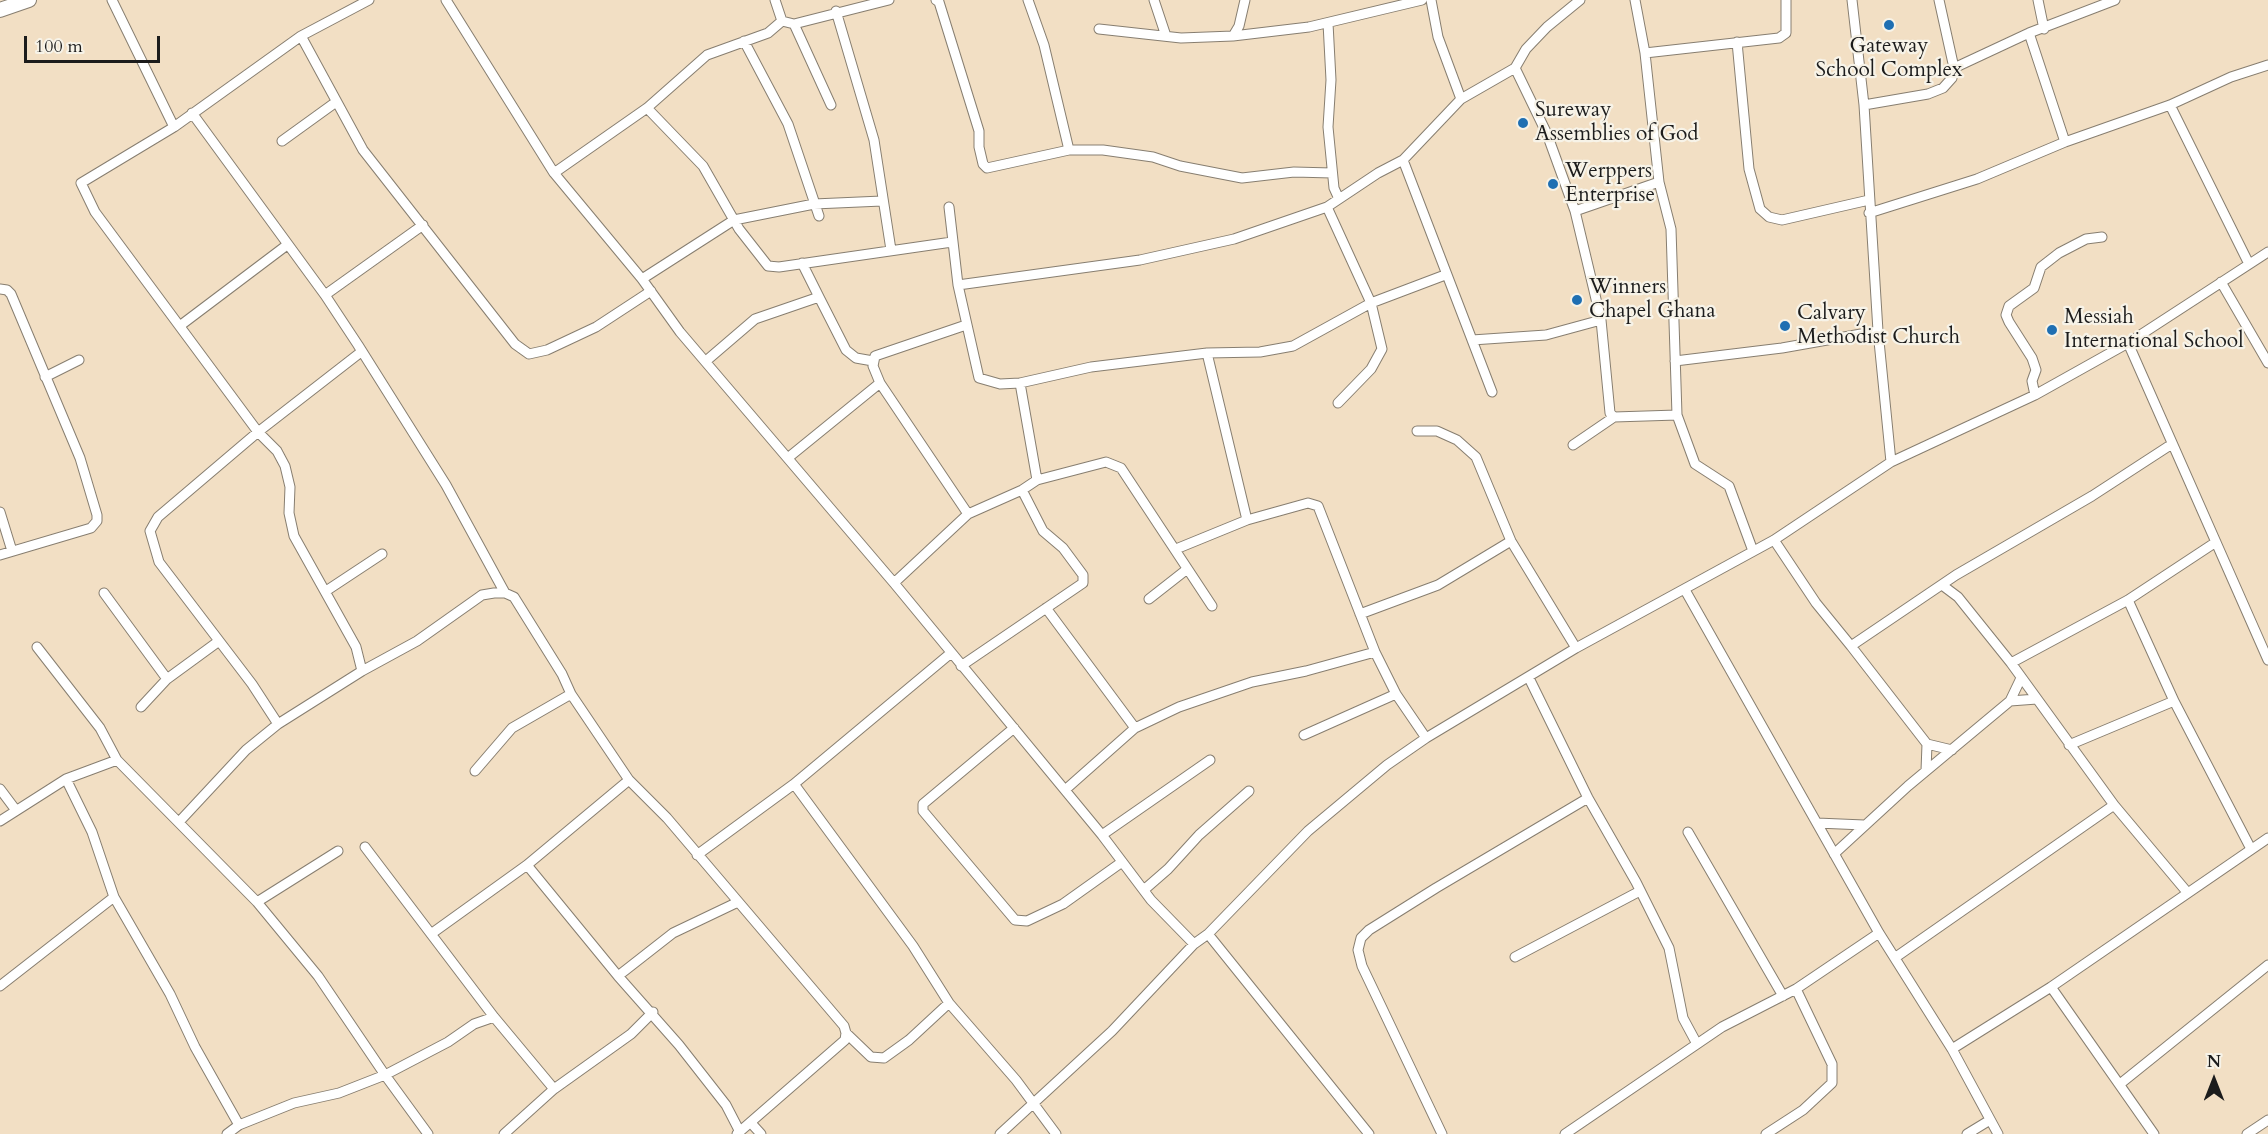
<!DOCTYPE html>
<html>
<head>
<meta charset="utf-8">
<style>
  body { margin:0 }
  #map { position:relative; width:2268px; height:1134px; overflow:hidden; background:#f2dfc4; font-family:Cardo,serif }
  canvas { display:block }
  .north { position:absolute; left:2184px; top:1050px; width:60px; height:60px; -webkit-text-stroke:4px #f7f3e8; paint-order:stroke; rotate:0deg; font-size:16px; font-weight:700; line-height:24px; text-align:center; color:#1c1c1c }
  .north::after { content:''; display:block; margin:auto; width:21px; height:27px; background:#1c1c1c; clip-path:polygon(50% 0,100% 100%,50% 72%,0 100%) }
  .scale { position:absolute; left:24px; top:36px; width:136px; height:27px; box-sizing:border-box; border:3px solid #1c1c1c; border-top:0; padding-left:8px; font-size:18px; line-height:21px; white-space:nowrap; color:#1c1c1c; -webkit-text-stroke:4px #f7f3e8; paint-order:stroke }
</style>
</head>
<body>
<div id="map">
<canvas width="2268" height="1134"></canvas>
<div class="north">N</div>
<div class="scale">100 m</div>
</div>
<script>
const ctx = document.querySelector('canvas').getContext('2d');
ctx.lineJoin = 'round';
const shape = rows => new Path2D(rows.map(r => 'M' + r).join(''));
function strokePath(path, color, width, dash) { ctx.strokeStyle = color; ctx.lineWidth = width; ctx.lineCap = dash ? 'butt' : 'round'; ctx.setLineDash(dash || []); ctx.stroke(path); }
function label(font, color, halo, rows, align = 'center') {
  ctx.font = font + ' Cardo,serif'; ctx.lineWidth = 4.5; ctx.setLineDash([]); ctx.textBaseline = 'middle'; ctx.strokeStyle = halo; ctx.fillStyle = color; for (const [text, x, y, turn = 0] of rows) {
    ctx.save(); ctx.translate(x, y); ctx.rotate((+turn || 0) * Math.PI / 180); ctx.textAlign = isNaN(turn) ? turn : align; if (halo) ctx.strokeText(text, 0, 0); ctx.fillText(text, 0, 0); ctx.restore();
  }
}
const minor = shape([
  [112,0,174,127],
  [446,0,554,173,642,279,680,332,894,583,1102,835,1151,900,1194,944],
  [775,0,782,21],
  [936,0,939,2,979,131,979,147,983,164,987,168,1069,150,1103,150,1153,157,1180,166,1242,178,1294,172,1332,173],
  [1028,0,1044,45,1069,150],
  [1154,0,1166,36],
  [1431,0,1438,37,1461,99],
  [1635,0,1645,53,1659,182,1671,229,1677,415,1695,464,1729,486,1753,551],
  [1939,0,1954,68],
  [2038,0,2044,29],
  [836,11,874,140,891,250],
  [1328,23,1331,80,1328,127,1334,188,1339,199],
  [794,24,831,105],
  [1099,29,1181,38,1233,36,1309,27,1422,0],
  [2029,33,2065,142],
  [301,36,363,150,515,344,529,354,547,350,596,327,651,291],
  [1233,36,1239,26,1245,0],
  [744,41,788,124,819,216],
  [1737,42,1749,169,1760,209,1769,217,1782,220,1869,200],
  [1645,53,1779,38,1786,33,1786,0],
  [1515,68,1547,134,1575,211,1601,320,1610,413,1614,417,1677,415],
  [1864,105,1928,94,1943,88,1952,78,1954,68,2029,33,2115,0],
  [2170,105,2249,264],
  [647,108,703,166,739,229,768,266,779,267,952,242],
  [192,113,325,295,358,345,446,485,505,593],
  [282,141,336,102],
  [1403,160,1492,392],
  [554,173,647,108,707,55,768,33,782,21,794,24,889,0],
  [949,207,958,285,979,378,1000,384,1020,383,1091,367,1207,353,1260,352,1293,346,1371,303,1445,275],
  [1327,207,1371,303,1382,349,1371,369,1338,403],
  [1575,211,1659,182],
  [1869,213,1977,179,2065,142,2170,105,2231,77,2268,65],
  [642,279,734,220,814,204,882,201],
  [2221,282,2268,363],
  [958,285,1140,260,1234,239,1327,207,1378,173,1403,160,1461,99,1515,68,1526,49,1547,27,1580,0],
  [0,289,7,290,11,294,80,458,97,515,97,521,91,528,0,555],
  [325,295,423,225],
  [819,297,846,350,856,358,873,361],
  [181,325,287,245],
  [966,325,875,356,873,366,880,383,968,514],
  [1472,340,1546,335,1601,320],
  [2128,343,2268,660],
  [1207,353,1247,520],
  [706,361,755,319,819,297,802,263],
  [1675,361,1782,348,1878,331],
  [45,377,79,360],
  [1020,383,1037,480],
  [2035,395,2032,381,2036,370,2032,358,2009,322,2006,315,2009,306,2034,288,2041,267,2059,253,2086,239,2102,237],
  [1417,431,1437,431,1457,440,1476,457,1511,541,1576,648],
  [1573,445,1614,417],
  [789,457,880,383],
  [1891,462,2035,395,2128,343,2268,252],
  [0,512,12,551],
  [1774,540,1816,603,1851,646,1956,575,2092,496,2172,444],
  [1176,549,1247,520,1308,503,1318,506,1375,652,1396,694,1426,738],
  [894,583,968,514,1022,490,1037,480,1106,462,1121,468,1212,606],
  [1942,585,1958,597,2011,663,2114,805,2187,892],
  [1685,590,1879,933,1952,1049,1998,1134],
  [326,591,382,554],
  [104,593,167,679],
  [1149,599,1186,570],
  [2128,600,2174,701,2251,849],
  [1046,608,1135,728],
  [1360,614,1438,585,1511,541],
  [1851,646,1927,744,1926,771],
  [37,647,100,728,117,760,257,902,318,976,385,1075,428,1134],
  [2011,663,2128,600,2216,542],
  [961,666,1083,583,1083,575,1063,548,1043,531,1022,490],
  [362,671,356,647,294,536,289,513,290,487,285,466,277,451,258,432,95,212,81,183,174,127,301,36,369,0],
  [1529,678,1588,798,1636,882,1669,948,1683,1018,1697,1044],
  [2010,701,2037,699],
  [141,707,167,679,219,641],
  [278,724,252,684,159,562,150,531,158,517,258,432,361,352],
  [1014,728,923,804,923,811,1015,920,1027,921,1063,904,1122,862],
  [1304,735,1396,694],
  [1927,744,1952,750],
  [2069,745,2174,701],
  [475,771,512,728,571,694],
  [66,779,92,832,114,897,170,994,195,1047,239,1125],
  [794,784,913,946,949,1003,1016,1080,1056,1134],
  [0,789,15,809],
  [1065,790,1135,728,1179,707,1252,682,1306,671,1375,652],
  [0,821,66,779,117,760],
  [179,822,246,750,278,724,362,671,417,641,482,595,494,593,505,593,514,597,562,674,571,694,629,780],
  [1817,823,1864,825],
  [1688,832,1783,996],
  [1102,835,1210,760],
  [365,847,494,1017,554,1089],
  [1834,854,1908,786,2010,701,2021,678],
  [697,855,794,784,951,653],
  [527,865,618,976,679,1045,726,1105,740,1132],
  [1145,889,1168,869,1199,835,1249,791],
  [257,902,338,851],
  [431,934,527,865,629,780,667,818,844,1026,846,1033,871,1057,884,1058,909,1040,949,1003],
  [1208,934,1369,1134],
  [1515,957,1640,891],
  [1896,957,2114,805],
  [618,976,673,933,738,902],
  [0,986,114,897],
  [2051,987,2154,1134],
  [1952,1049,2051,987,2268,838],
  [2120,1084,2268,965],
  [751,1123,761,1134],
  [227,1134,239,1125,294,1103,339,1093,385,1075,448,1042,474,1024,494,1017],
  [504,1134,554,1089,631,1034,653,1012],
  [737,1134,845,1040,846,1033],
  [1000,1134,1112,1031,1194,944,1208,934,1308,831,1387,765,1426,738,1576,648,1774,540,1891,462,1878,331,1864,105,1852,0],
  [1442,1134,1362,966,1358,950,1361,938,1369,930,1436,888,1588,798],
  [1565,1134,1722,1027,1796,989,1879,933],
  [1766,1134,1803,1110,1832,1083,1832,1064,1796,989],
  [1967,1134,1990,1120],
  [2247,1134,2268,1120]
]);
const highway = shape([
  [0,10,29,0]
]);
const markers = [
  [1889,25,6,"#1f6fb2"],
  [1523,123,6,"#1f6fb2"],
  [1553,184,6,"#1f6fb2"],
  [1577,300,6,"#1f6fb2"],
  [1785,326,6,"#1f6fb2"],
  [2052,330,6,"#1f6fb2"]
];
const poiNames = [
  ["Gateway",1889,47,"center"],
  ["School Complex",1889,71,"center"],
  ["Sureway",1535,111],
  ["Assemblies of God",1535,135],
  ["Werppers",1565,172],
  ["Enterprise",1565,196],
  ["Winners",1589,288],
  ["Chapel Ghana",1589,312],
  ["Calvary",1797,314],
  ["Methodist Church",1797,338],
  ["Messiah",2064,318],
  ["International School",2064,342]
];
strokePath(minor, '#877e70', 11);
strokePath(highway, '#877e70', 16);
strokePath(minor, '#fff', 9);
strokePath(highway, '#fff', 14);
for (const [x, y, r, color] of markers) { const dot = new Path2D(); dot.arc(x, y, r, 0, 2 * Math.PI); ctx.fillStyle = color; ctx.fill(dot); strokePath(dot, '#f7f3e8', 2); }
label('21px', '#1c1c1c', '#f7f3e8', poiNames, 'left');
</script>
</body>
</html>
